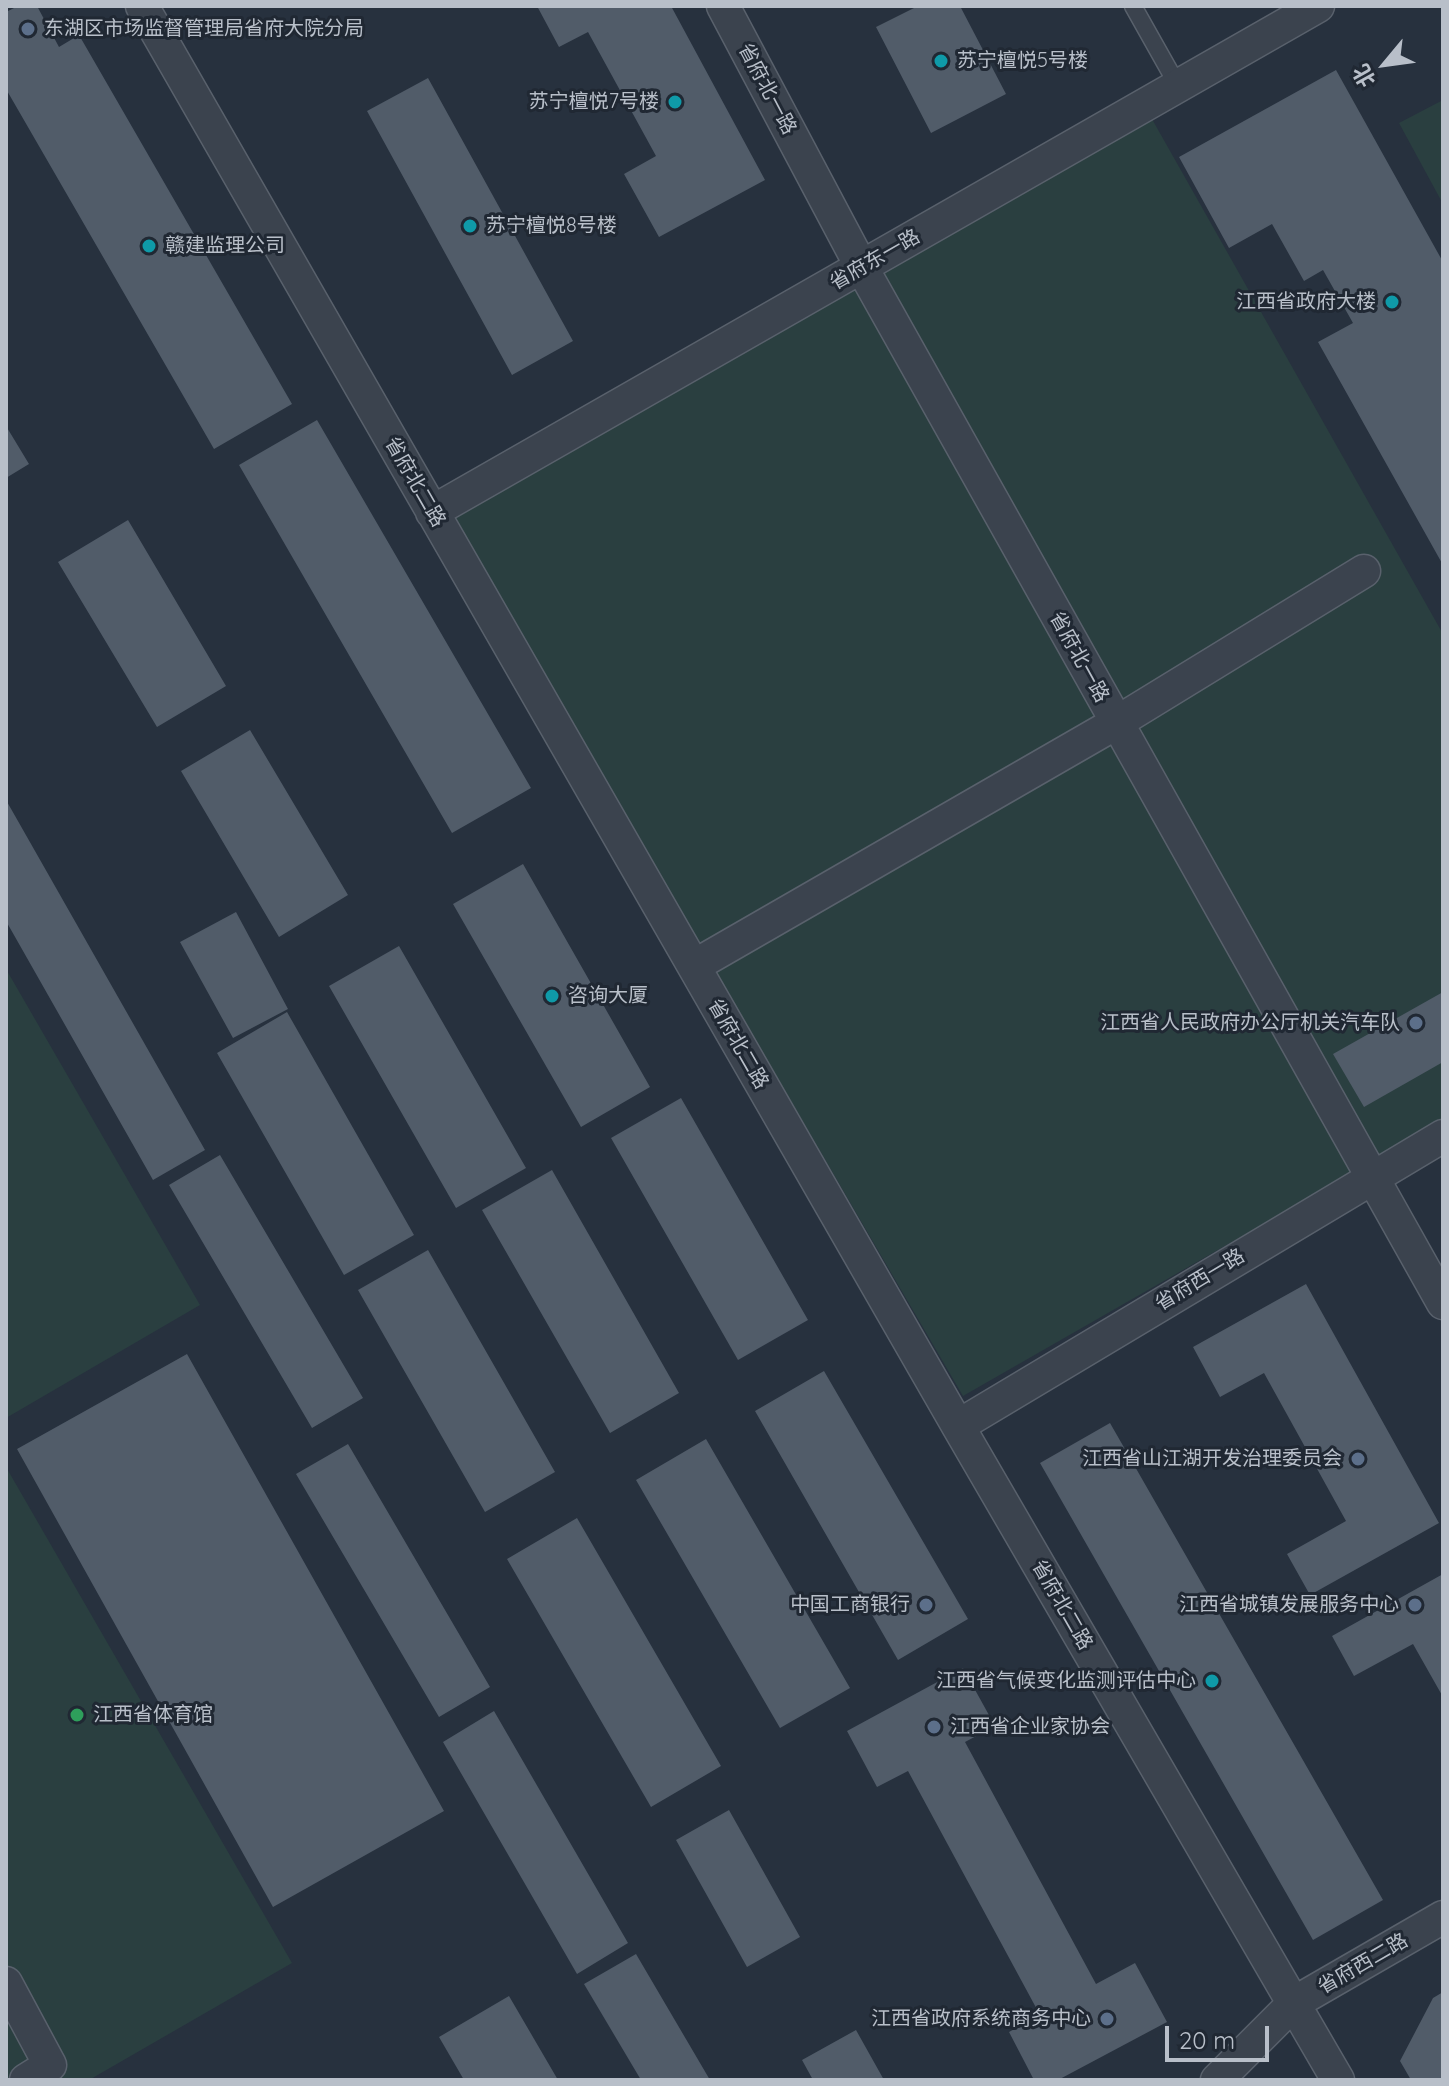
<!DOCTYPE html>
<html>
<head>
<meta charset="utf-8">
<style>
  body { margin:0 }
  #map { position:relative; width:1449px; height:2086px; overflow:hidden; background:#27313e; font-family:Quicksand,"Noto Sans SC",sans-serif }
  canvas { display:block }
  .frame { position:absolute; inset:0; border:8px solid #b8bfc9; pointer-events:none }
  .north { position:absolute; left:1345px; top:24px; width:80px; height:80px; -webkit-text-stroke:6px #202833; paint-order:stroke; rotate:241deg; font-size:22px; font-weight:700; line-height:32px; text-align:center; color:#b8bfc9 }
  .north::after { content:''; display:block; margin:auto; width:28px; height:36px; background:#b8bfc9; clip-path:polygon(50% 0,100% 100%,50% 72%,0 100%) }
  .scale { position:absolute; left:1165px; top:2026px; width:104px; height:36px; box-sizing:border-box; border:4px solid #b8bfc9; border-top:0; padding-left:10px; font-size:24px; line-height:28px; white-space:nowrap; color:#b8bfc9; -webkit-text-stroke:6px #202833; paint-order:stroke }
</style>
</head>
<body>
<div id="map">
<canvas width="1449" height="2086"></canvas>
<div class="frame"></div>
<div class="north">北</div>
<div class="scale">20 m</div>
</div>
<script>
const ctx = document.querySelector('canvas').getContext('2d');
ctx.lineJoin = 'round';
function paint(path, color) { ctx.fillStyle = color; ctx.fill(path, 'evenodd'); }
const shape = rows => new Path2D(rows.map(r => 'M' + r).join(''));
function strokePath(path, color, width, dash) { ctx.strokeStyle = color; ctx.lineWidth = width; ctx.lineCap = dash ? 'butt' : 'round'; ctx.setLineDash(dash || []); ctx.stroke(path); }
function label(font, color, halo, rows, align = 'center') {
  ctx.font = font + ' Quicksand,"Noto Sans SC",sans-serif'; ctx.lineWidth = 6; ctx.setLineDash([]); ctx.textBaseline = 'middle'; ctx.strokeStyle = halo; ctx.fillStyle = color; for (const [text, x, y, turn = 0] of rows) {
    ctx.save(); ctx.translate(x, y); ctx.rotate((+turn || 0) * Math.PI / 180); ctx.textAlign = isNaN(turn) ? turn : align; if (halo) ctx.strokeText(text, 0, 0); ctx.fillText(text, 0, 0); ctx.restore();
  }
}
const green = shape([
  [1443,100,1443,204,1399,123],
  [1148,112,1443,634,1443,1121,963,1396,449,515],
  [6,969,200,1305,6,1418],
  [6,1467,292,1963,89,2080,6,2080]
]);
const building = shape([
  [18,6,37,6,59,47,79,35,292,404,214,449,6,89,6,12],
  [537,6,671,6,765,180,659,237,624,174,656,156,588,32,559,47],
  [918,6,960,6,1006,94,931,133,876,27],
  [1336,70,1443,262,1443,565,1318,342,1353,323,1323,270,1304,281,1272,224,1229,248,1179,157],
  [428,78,573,341,512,375,367,111],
  [317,420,531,788,452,833,239,465],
  [6,426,29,464,6,478],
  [128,520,226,686,157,727,58,562],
  [250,730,348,895,279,937,181,771],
  [6,800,205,1150,153,1180,6,921],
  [523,864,650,1087,581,1127,453,904],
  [236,912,288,1009,233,1038,180,942],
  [399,946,526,1168,456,1208,329,986],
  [1443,992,1443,1062,1364,1107,1333,1054],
  [287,1012,414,1235,344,1275,217,1053],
  [681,1098,808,1320,738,1360,611,1138],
  [220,1155,363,1398,312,1428,169,1185],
  [552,1170,679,1393,610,1433,482,1210],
  [428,1250,555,1472,485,1512,358,1290],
  [1306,1284,1439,1523,1310,1595,1287,1554,1346,1521,1264,1373,1220,1397,1193,1347],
  [187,1354,444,1811,273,1907,17,1449],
  [824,1371,968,1619,898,1660,755,1411],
  [1110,1423,1383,1900,1313,1940,1040,1463],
  [706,1439,850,1688,780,1728,636,1480],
  [348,1444,490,1687,439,1717,296,1474],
  [577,1518,721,1766,651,1807,507,1559],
  [1443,1574,1443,1697,1413,1644,1354,1676,1332,1636],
  [963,1668,995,1726,965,1742,1096,1984,1135,1963,1167,2022,1058,2080,1034,2080,1009,2032,1040,2015,908,1771,877,1787,847,1731],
  [494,1711,628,1943,577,1974,443,1742],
  [729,1810,800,1937,747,1967,676,1840],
  [636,1954,710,2080,641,2080,584,1984],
  [1443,1992,1443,2080,1411,2080,1400,2061,1433,1998],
  [509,1996,558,2080,464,2080,439,2037],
  [856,2030,884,2080,813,2080,802,2060]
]);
const lane = shape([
  [1133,6,1178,86]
]);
const street = shape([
  [142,6,958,1426,1338,2080],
  [723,6,862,268,1443,1303],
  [432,512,1318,6],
  [694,966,1116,723,1364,571],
  [958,1426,1443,1136],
  [6,1983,50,2065,26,2080],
  [1217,2080,1294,2003,1443,1917]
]);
const markers = [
  [28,29,8,"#5c6f8a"],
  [941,61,8,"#0f9aa8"],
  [675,102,8,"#0f9aa8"],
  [470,226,8,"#0f9aa8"],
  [149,246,8,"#0f9aa8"],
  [1392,302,8,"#0f9aa8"],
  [552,996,8,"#0f9aa8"],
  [1416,1023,8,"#5c6f8a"],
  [1358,1459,8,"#5c6f8a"],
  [926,1605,8,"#5c6f8a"],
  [1415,1605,8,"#5c6f8a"],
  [1212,1681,8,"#0f9aa8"],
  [77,1715,8,"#2e9e5b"],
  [934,1727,8,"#5c6f8a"],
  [1107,2019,8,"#5c6f8a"]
];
const poiNames = [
  ["东湖区市场监督管理局省府大院分局",44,29,"left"],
  ["苏宁檀悦5号楼",957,61,"left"],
  ["苏宁檀悦7号楼",659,102],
  ["苏宁檀悦8号楼",486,226,"left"],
  ["赣建监理公司",165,246,"left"],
  ["江西省政府大楼",1376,302],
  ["咨询大厦",568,996,"left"],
  ["江西省人民政府办公厅机关汽车队",1400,1023],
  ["江西省山江湖开发治理委员会",1342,1459],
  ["中国工商银行",910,1605],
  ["江西省城镇发展服务中心",1399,1605],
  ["江西省气候变化监测评估中心",1196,1681],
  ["江西省体育馆",93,1715,"left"],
  ["江西省企业家协会",950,1727,"left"],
  ["江西省政府系统商务中心",1091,2019]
];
const streetNames = [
  ["省府北一路",767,89,62],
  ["省府东一路",875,260,-30],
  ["省府北二路",415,482,60],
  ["省府北一路",1079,657,61],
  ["省府北二路",738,1044,60],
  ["省府西一路",1200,1280,-31],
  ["省府北二路",1062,1605,60],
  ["省府西二路",1363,1964,-30]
];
paint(green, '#2a3f40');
paint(building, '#515c69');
strokePath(lane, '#59616c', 19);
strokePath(street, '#59616c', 35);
strokePath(lane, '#3b434e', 16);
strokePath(street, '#3b434e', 32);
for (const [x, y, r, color] of markers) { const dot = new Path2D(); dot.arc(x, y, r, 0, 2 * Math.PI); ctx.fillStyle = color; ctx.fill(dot); strokePath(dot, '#202833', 3); }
label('20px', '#b8bfc9', '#202833', poiNames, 'right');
label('20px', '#b8bfc9', '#202833', streetNames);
</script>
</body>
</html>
